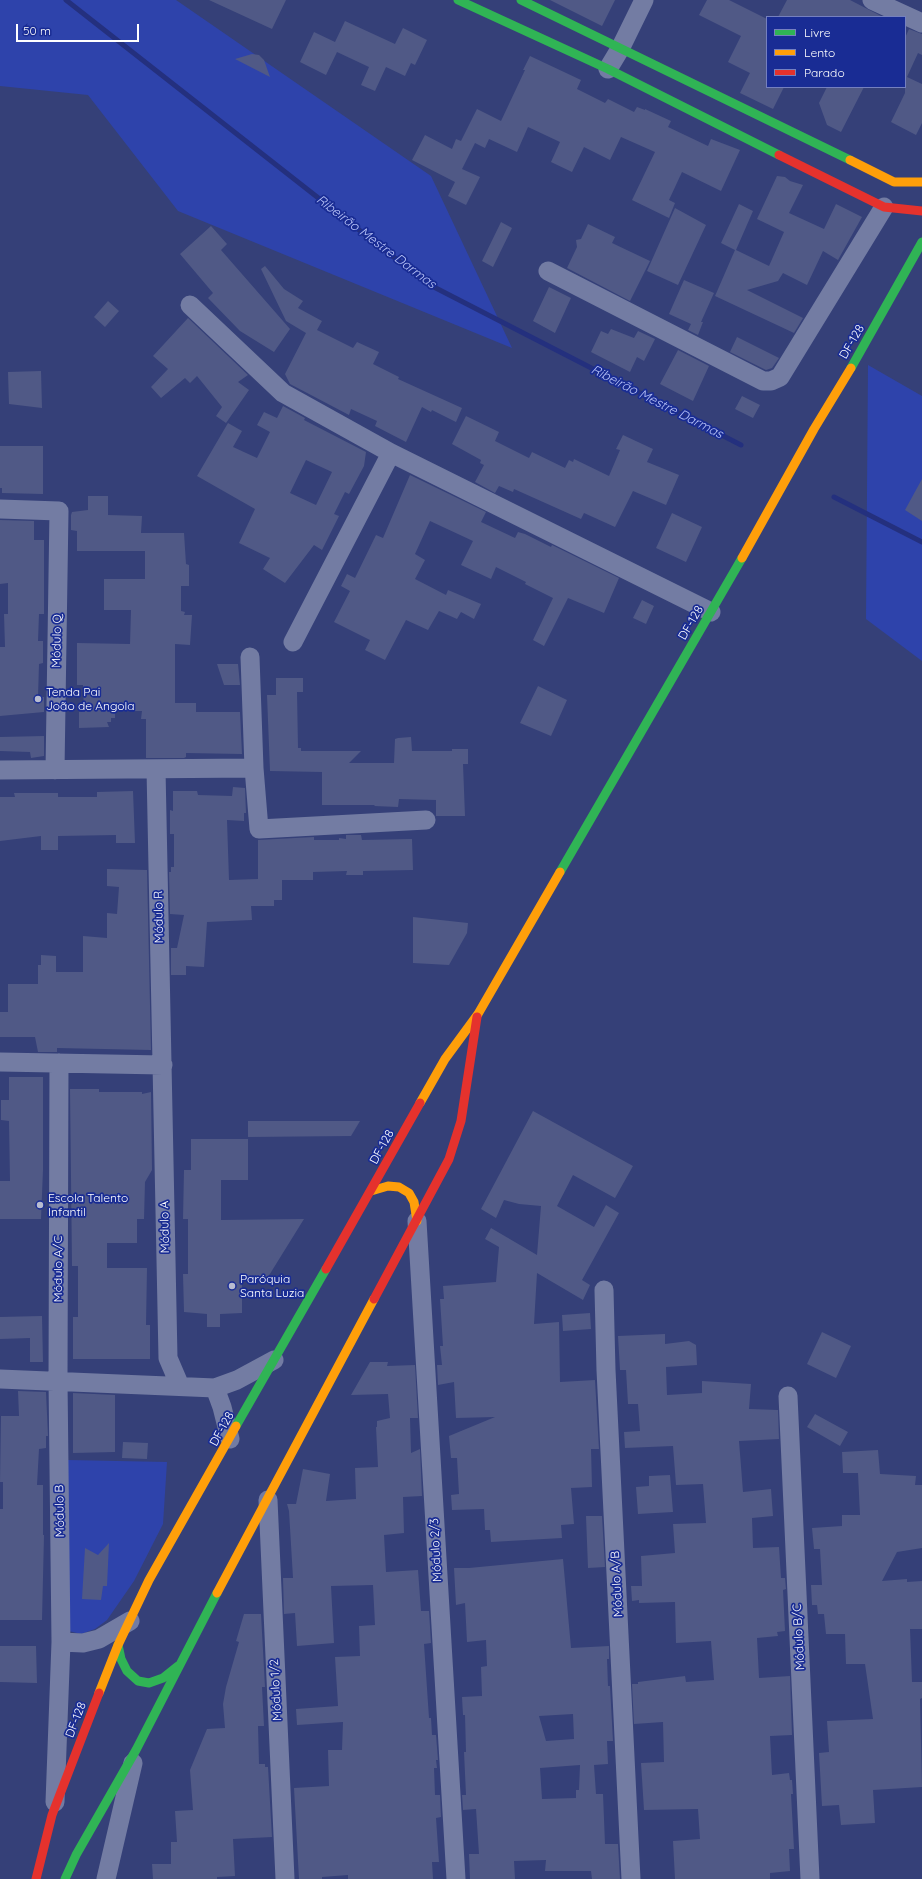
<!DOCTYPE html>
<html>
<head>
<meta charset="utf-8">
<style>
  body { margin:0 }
  #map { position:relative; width:922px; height:1879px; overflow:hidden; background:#354078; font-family:Quicksand,sans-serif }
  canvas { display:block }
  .legend { position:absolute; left:766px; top:16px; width:140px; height:72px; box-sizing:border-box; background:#192c94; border:1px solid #7580bf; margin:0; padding:5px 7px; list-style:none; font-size:12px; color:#fff }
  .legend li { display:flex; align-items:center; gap:8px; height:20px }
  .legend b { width:20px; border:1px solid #7580bf }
  .scale { position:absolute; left:16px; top:24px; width:123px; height:18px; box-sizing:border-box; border:2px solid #fff; border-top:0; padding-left:5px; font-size:12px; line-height:14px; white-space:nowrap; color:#fff; -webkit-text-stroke:3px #192c94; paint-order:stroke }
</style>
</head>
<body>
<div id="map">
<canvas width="922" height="1879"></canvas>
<ul class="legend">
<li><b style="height:5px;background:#30b455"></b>Livre</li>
<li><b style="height:5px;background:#ff9f0a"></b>Lento</li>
<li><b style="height:5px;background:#e5322d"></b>Parado</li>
</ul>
<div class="scale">50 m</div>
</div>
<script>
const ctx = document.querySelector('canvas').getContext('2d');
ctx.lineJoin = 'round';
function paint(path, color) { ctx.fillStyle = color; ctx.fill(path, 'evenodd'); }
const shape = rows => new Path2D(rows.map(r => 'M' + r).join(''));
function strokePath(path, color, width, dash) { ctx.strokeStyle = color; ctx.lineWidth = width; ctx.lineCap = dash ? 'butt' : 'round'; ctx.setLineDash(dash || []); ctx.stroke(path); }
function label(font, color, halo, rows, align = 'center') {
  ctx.font = font + ' Quicksand,sans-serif'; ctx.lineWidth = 3.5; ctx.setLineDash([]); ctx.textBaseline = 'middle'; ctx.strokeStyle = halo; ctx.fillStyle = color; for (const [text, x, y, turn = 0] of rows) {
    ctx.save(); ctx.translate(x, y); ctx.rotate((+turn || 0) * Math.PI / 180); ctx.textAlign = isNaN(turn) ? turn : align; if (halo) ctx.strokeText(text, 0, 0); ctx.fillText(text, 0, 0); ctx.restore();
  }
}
const green = shape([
  [0,0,176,0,431,176,512,348,178,211,88,95,0,86],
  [868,365,922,396,922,661,866,619],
  [68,1460,167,1462,163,1524,134,1581,107,1620,95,1629,81,1634,69,1631]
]);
const stream = shape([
  [66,0,428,284,741,445],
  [834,497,922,542]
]);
const building = shape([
  [209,0,286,0,272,29],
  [550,0,615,0,602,26],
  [707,0,729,0,767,19,767,87,784,87,773,109,740,93,750,73,728,62,741,36,699,15],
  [787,0,850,0,883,17,778,17],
  [345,21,395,44,403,28,427,40,415,65,411,63,405,76,386,67,375,91,361,85,369,67,337,52,326,75,300,62,314,32,335,42],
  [909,29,922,34,922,55,918,53,907,77,922,84,922,123,916,135,891,122,905,93,905,38],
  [252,54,259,55,264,60,270,77,235,59],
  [530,56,581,80,577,89,605,103,608,99,634,112,637,107,645,110,645,109,671,121,668,127,708,146,711,139,740,150,721,191,682,172,669,200,675,203,669,218,632,200,655,152,621,137,610,160,584,147,572,172,551,162,560,142,528,127,517,152,489,139,485,148,475,143,462,169,480,177,466,205,448,196,455,182,412,160,425,135,452,149,456,139,461,141,477,109,501,121,525,70,523,70],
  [827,87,864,87,841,132,827,125,819,103],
  [777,176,785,177,790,181,803,185,789,213,824,229,836,204,862,217,838,260,823,251,807,285,783,273,778,281,747,290,803,318,794,333,715,296,735,250,721,243,739,204,753,211,736,250,769,266,784,232,757,219],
  [675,208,706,225,678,285,647,271],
  [501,222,512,228,493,267,482,261],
  [588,224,615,237,612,243,650,261,630,301,567,268,577,247,576,240,581,239],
  [211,226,227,244,221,250,290,329,274,352,240,331,208,298,213,293,180,254],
  [265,266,284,289,303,301,298,308,322,321,317,330,353,348,357,342,379,352,373,364,399,377,398,379,462,408,456,422,432,410,431,412,422,407,406,442,375,426,377,421,351,409,349,415,290,384,285,374,306,333,286,321,261,269],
  [684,280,714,293,701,322,703,322,698,335,688,330,691,324,669,314],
  [549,287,571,298,555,333,533,321],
  [108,301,119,311,105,327,94,317],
  [188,318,248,375,238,382,249,390,226,423,216,416,222,407,197,376,190,383,185,378,161,398,151,387,168,369,153,356],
  [611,329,634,338,638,331,655,339,644,361,637,357,630,372,591,352,601,331,608,334],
  [737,337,779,358,772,368,766,370,730,352],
  [678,350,709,366,693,401,660,384],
  [41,371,42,408,9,404,8,372],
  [742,396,760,405,753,418,735,409],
  [283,406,305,418,304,420,366,452,364,466,349,494,345,492,334,514,339,516,322,550,314,545,285,583,263,569,270,558,239,543,255,509,197,476,228,423,242,431,233,447,257,458,270,432,257,425,264,412,277,418],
  [306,460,332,472,316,505,290,493],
  [466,416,499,432,495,441,529,458,532,452,565,468,569,460,573,462,574,459,609,476,620,450,616,449,623,435,653,449,647,462,679,475,666,505,633,491,615,527,584,513,581,519,514,489,513,492,499,486,495,493,475,482,484,465,480,463,481,460,452,444],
  [0,446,43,446,43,494,2,493,2,488,0,488],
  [410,475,486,512,481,522,515,538,518,532,525,534,551,547,552,545,619,578,604,613,568,598,544,646,533,640,553,598,525,584,526,582,496,567,491,579,461,565,473,541,430,521,415,554,425,560,415,579,446,595,448,590,481,604,474,619,461,612,457,619,439,611,428,630,406,620,385,660,365,650,370,640,334,622,350,591,341,586,347,574,355,578,376,535,383,538],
  [922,479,922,521,905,510],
  [88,496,108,496,108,515,142,516,141,533,184,533,186,564,189,565,189,586,181,586,181,611,185,612,184,615,192,615,190,645,175,644,175,703,196,703,196,712,240,712,242,754,186,753,186,757,184,758,146,758,146,719,141,719,142,711,115,711,115,718,111,718,111,722,107,722,109,727,79,728,79,712,84,711,83,685,77,685,77,643,130,644,131,610,104,610,104,579,145,579,145,551,77,551,77,531,71,530,71,515,72,512,88,510],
  [672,513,702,527,686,562,656,548],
  [0,520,34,521,34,540,44,540,44,614,39,614,38,641,43,641,43,663,39,664,38,697,44,697,44,712,0,716,0,647,5,647,4,614,8,614,8,583,0,584],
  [642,600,654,606,646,624,633,618],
  [217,664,238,664,240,685,224,685],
  [276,678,303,678,303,692,297,692,298,748,301,748,301,751,361,751,349,763,394,763,395,739,398,738,411,737,412,751,452,751,452,749,468,749,468,764,463,764,465,816,436,816,436,800,399,799,398,807,374,806,375,805,322,805,322,772,270,771,267,695,276,695],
  [538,686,567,700,551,736,520,723],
  [44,736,44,756,31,758,30,752,0,751,0,737],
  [233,787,245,788,246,813,244,813,244,821,227,820,229,880,258,879,258,840,314,837,314,840,339,840,339,838,346,839,346,835,361,835,362,840,412,839,413,870,363,871,363,875,346,875,347,871,313,872,313,880,282,880,282,900,274,900,274,906,251,906,252,920,207,922,204,967,186,966,186,975,171,975,171,948,177,948,184,915,170,914,169,872,171,872,171,867,174,867,174,834,170,834,170,810,173,811,173,791,197,791,198,795,232,796],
  [133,791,135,843,116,843,116,835,58,836,58,850,41,850,41,836,0,841,0,797,15,797,14,793,58,793,58,797,97,797,97,792],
  [107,869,147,870,151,1050,57,1048,57,1052,38,1052,35,1037,0,1037,0,1012,8,1012,8,984,38,984,38,965,41,965,41,955,56,956,56,972,83,972,83,936,107,938,107,913,117,914,119,887,107,886],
  [413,917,468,923,467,933,449,965,413,963],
  [9,1077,43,1077,43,1170,41,1219,0,1219,0,1181,10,1181,9,1121,1,1120,1,1100,9,1100],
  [70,1089,99,1089,99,1092,142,1092,142,1094,151,1092,152,1170,145,1182,144,1219,137,1219,137,1243,107,1243,107,1268,147,1268,146,1325,150,1325,150,1359,73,1359,73,1317,78,1317,78,1266,72,1266],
  [533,1111,633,1166,615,1198,573,1175,557,1206,594,1227,606,1205,619,1213,582,1280,590,1285,583,1300,537,1273,534,1324,559,1322,560,1382,595,1380,599,1449,591,1449,592,1487,571,1488,574,1524,561,1525,562,1538,491,1542,490,1530,485,1530,484,1509,452,1510,451,1495,459,1494,457,1458,451,1458,449,1436,495,1417,456,1418,454,1382,438,1385,437,1365,442,1365,440,1346,443,1346,440,1299,444,1299,443,1286,496,1282,499,1247,485,1239,491,1228,537,1255,541,1206,519,1204,504,1200,496,1218,481,1209],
  [248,1121,360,1121,351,1136,248,1137],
  [191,1139,248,1139,248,1180,221,1180,221,1220,304,1219,268,1277,242,1277,242,1313,220,1314,220,1327,207,1327,207,1314,184,1312,183,1274,188,1274,188,1219,183,1219,184,1170,191,1170],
  [590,1313,591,1329,563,1331,562,1315],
  [42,1316,43,1362,30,1362,30,1338,0,1339,0,1317],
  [822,1332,851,1346,836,1378,807,1364],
  [665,1334,665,1344,689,1341,696,1345,697,1365,666,1367,667,1395,702,1393,702,1381,751,1384,749,1409,778,1410,779,1439,739,1441,743,1492,771,1489,773,1516,752,1518,753,1548,779,1547,781,1578,785,1578,786,1589,783,1590,785,1631,777,1632,778,1636,757,1638,759,1678,790,1676,792,1735,770,1736,772,1775,789,1773,790,1780,792,1780,793,1794,791,1794,794,1849,789,1849,790,1871,770,1873,770,1879,675,1879,673,1841,700,1839,698,1809,644,1810,641,1763,664,1762,663,1722,634,1724,632,1684,638,1684,638,1682,685,1676,686,1682,714,1680,711,1641,676,1643,675,1602,639,1603,639,1600,632,1601,631,1586,642,1586,641,1556,675,1553,673,1524,706,1523,703,1484,676,1485,673,1446,625,1448,624,1432,640,1431,638,1404,628,1404,626,1370,620,1370,618,1336],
  [370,1362,388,1362,387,1366,415,1365,418,1418,410,1418,411,1453,420,1449,422,1496,403,1497,404,1533,384,1535,386,1572,418,1570,421,1611,429,1611,431,1643,424,1644,429,1718,431,1718,432,1735,436,1735,438,1760,436,1760,437,1768,434,1768,435,1795,440,1795,441,1817,436,1818,439,1862,432,1862,433,1879,348,1879,348,1875,322,1877,322,1879,299,1879,294,1788,329,1786,328,1750,342,1750,343,1722,297,1725,296,1709,338,1706,335,1657,360,1656,359,1626,375,1625,373,1585,331,1586,334,1643,297,1646,295,1613,284,1614,283,1578,293,1578,289,1511,287,1504,296,1504,303,1469,330,1474,326,1501,356,1499,355,1468,378,1467,376,1427,377,1427,377,1421,390,1418,388,1394,351,1395],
  [18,1391,46,1392,48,1436,46,1436,46,1448,39,1449,37,1485,43,1485,43,1535,44,1535,42,1620,0,1620,0,1509,3,1509,3,1482,0,1482,1,1416,19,1416],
  [73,1393,115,1395,115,1452,73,1453],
  [815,1414,848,1432,840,1446,807,1427],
  [123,1442,148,1443,147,1459,122,1458],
  [878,1450,880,1474,916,1476,915,1485,922,1485,922,1548,897,1552,882,1581,907,1579,907,1582,922,1581,922,1629,910,1629,912,1682,922,1682,922,1698,920,1699,922,1787,873,1790,875,1823,841,1825,839,1805,822,1806,819,1753,829,1752,827,1721,873,1719,865,1664,846,1664,845,1634,826,1634,824,1614,818,1614,817,1605,812,1605,811,1585,822,1585,820,1549,814,1549,812,1528,842,1526,842,1515,860,1515,858,1473,843,1473,842,1452],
  [670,1475,673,1512,638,1514,636,1487,649,1486,649,1476],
  [586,1516,602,1516,605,1567,588,1568],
  [109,1543,107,1586,103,1586,101,1600,82,1599,85,1548,98,1555],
  [563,1559,571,1648,609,1646,609,1659,607,1659,608,1686,610,1686,613,1741,607,1741,608,1764,594,1765,596,1794,603,1794,605,1844,618,1844,620,1879,592,1879,591,1871,545,1871,546,1860,514,1861,515,1879,470,1879,469,1854,479,1854,476,1809,463,1810,462,1795,466,1795,464,1752,466,1752,465,1715,463,1715,462,1697,482,1696,481,1667,487,1666,486,1640,467,1642,465,1603,456,1605,454,1568,469,1568],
  [573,1714,574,1739,546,1741,539,1716],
  [580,1765,579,1790,576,1790,576,1798,542,1799,540,1768],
  [244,1614,261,1614,265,1687,262,1687,264,1726,258,1726,259,1764,265,1764,265,1767,268,1767,272,1837,233,1839,235,1876,217,1877,217,1879,153,1879,152,1864,171,1864,171,1842,177,1842,175,1811,193,1810,190,1770,207,1729,225,1728,223,1704,226,1687,239,1642,236,1641],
  [0,1646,36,1646,37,1683,0,1682]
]);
const street = shape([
  [872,0,922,23],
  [608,69,620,49,644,0],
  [548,271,763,381,771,381,780,377,884,207],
  [190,305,283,393,391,453,711,612],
  [0,509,59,511,55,770],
  [293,642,391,453],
  [250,657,254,768,259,829,426,820],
  [156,769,168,1358,180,1386],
  [0,770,254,768],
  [0,1062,163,1065],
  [417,1221,456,1879],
  [604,1290,606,1370,631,1879],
  [0,1379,215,1388,237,1380,274,1360],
  [215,1388,222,1407,230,1439],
  [788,1396,810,1879],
  [268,1500,285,1879],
  [61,1642,83,1643,99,1639,130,1621],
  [55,1802,61,1642,58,1380,59,1063],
  [106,1879,133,1763]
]);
const fast = shape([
  [458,0,608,69,779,155],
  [521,0,850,160],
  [851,368,922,242],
  [560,872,742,558],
  [236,1426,326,1269],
  [118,1645,121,1659,127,1671,138,1681,149,1683,163,1678,178,1666],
  [65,1879,76,1855,136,1750,217,1593]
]);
const slow = shape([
  [850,160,894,182,922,182],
  [742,558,814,429,851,368],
  [420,1103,445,1059,478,1014,560,872],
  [371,1191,388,1186,399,1187,409,1193,414,1202,417,1221],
  [217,1593,374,1299],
  [99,1693,118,1645,149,1580,236,1426]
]);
const jam = shape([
  [779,155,884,207,922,211],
  [326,1269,420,1103],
  [374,1299,449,1159,461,1121,477,1017],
  [36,1879,52,1815,99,1693]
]);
const markers = [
  [38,699,4,"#b8bcd0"],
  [40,1205,4,"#b8bcd0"],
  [232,1286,4,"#b8bcd0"]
];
const streetNames = [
  ["DF-128",852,342,-60],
  ["DF-128",691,623,-60],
  ["Módulo Q",57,641,-89],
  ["Módulo R",159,917,-91],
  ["DF-128",382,1147,-61],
  ["Módulo A",165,1227,-91],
  ["Módulo A/C",58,1269,-90],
  ["DF-128",222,1429,-61],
  ["Módulo B",60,1511,-91],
  ["Módulo 2/3",436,1550,-93],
  ["Módulo A/B",617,1584,-93],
  ["Módulo B/C",799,1637,-93],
  ["Módulo 1/2",276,1690,-93],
  ["DF-128",76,1720,-69]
];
const poiNames = [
  ["Tenda Pai",46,692],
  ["João de Angola",46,706],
  ["Escola Talento",48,1198],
  ["Infantil",48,1212],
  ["Paróquia",240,1279],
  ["Santa Luzia",240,1293]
];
const waterNames = [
  ["Ribeirão Mestre Darmas",376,242,37],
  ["Ribeirão Mestre Darmas",657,402,27]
];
paint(green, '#2e43ab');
strokePath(stream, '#24307e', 5);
paint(building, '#505986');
strokePath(street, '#737ca3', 19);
strokePath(fast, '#30b455', 9);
strokePath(slow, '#ff9f0a', 9);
strokePath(jam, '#e5322d', 9);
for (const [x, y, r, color] of markers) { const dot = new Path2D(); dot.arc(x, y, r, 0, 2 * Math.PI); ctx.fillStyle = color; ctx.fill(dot); strokePath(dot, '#192c94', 1.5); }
label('12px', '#fff', '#192c94', streetNames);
label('12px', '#fff', '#192c94', poiNames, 'left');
label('italic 13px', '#b7c2f7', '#192c94', waterNames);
</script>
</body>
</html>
